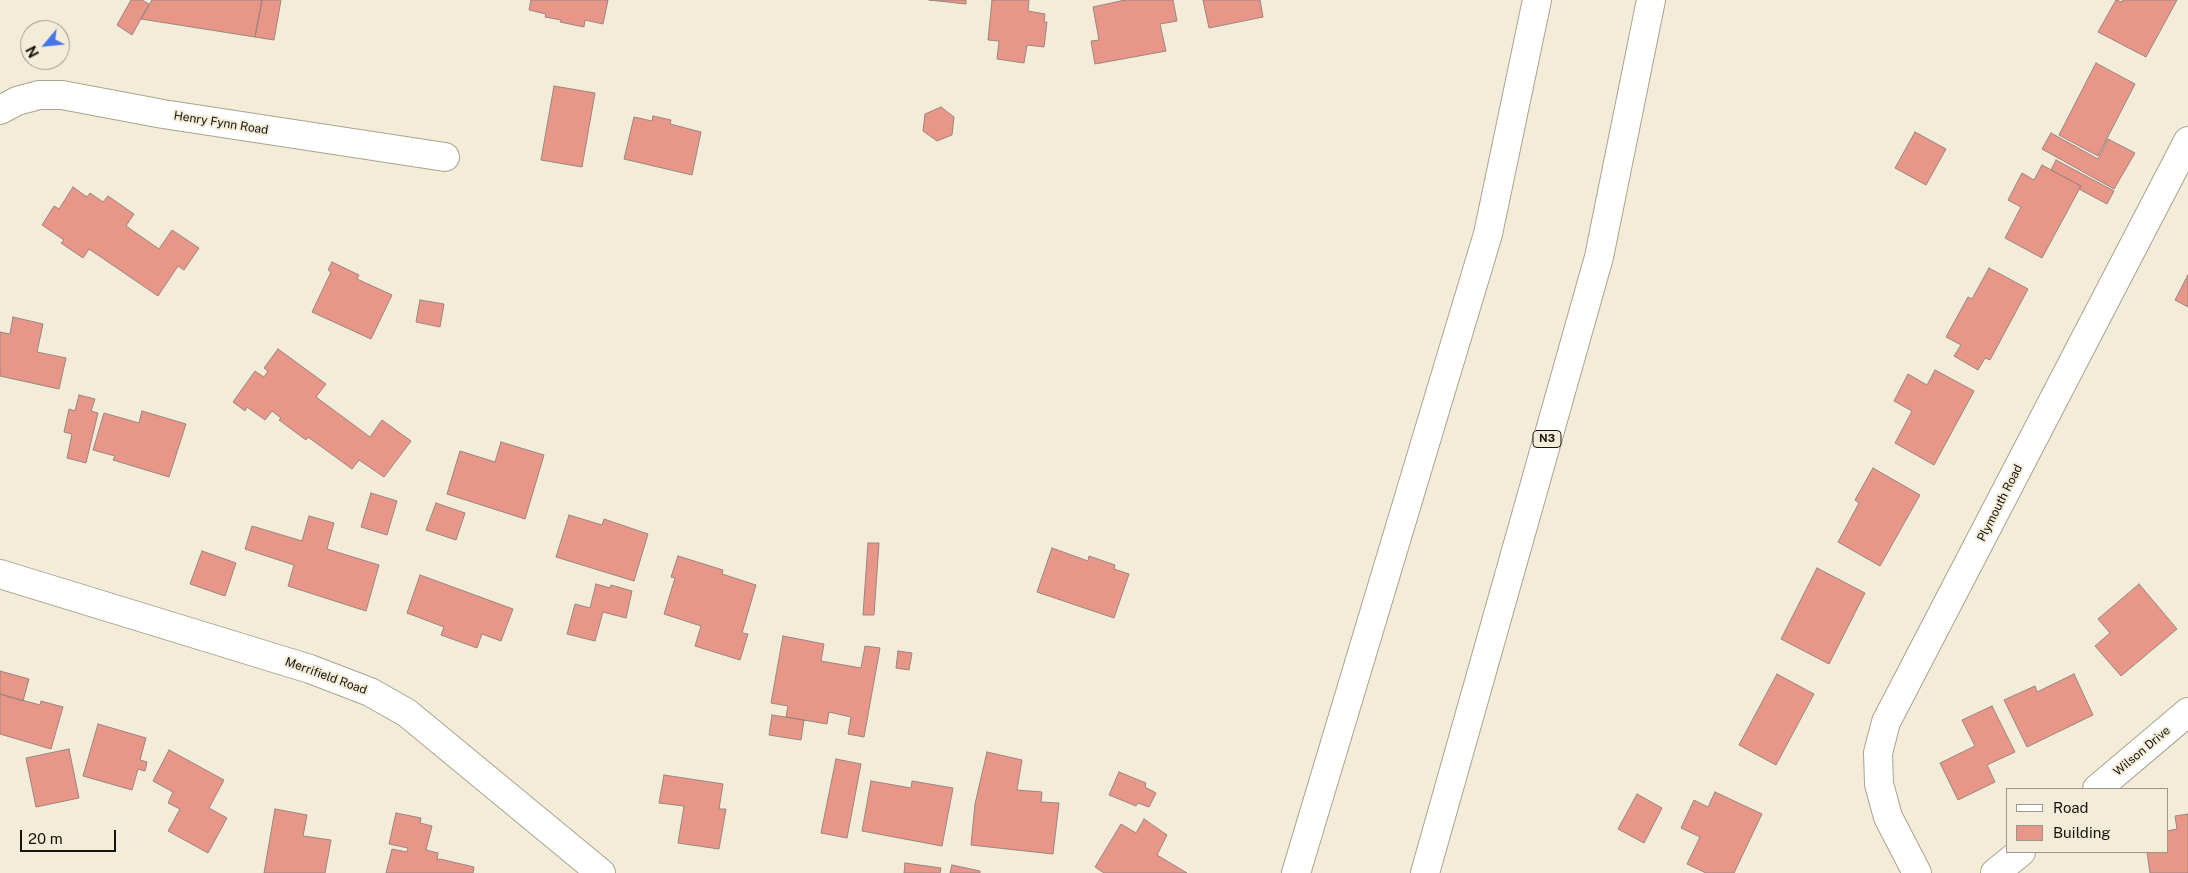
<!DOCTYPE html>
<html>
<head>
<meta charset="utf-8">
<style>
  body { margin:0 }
  #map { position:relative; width:2188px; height:873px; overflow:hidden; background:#f3ecd8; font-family:"Public Sans",sans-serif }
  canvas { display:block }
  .legend { position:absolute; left:2006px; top:788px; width:162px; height:65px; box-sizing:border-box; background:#f3ecd8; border:1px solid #9b9687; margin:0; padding:6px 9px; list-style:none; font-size:15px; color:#16140d }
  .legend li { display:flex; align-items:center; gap:10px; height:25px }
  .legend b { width:25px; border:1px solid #9b9687 }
  .north { position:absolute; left:20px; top:20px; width:50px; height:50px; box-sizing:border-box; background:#f3ecd8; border:1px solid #9b9687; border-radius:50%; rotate:242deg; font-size:14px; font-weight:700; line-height:20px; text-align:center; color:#16140d }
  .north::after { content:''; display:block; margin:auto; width:18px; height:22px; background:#4677e9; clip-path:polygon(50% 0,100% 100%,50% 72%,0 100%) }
  .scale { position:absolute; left:20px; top:830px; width:96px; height:22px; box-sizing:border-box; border:2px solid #16140d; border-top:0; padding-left:6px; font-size:15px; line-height:18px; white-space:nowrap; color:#16140d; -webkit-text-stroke:4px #f3ecd8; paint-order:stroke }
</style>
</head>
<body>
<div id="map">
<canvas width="2188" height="873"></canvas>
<ul class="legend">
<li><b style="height:6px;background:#fff"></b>Road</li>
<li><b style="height:14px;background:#e79688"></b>Building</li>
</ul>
<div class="north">N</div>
<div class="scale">20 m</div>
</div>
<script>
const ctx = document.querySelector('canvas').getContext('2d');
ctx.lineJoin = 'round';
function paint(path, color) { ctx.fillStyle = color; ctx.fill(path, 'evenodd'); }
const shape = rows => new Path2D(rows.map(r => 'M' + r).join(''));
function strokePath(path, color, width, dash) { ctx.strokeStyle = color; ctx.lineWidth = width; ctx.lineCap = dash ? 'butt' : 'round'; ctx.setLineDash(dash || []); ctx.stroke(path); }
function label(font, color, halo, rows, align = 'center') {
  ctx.font = font + ' "Public Sans",sans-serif'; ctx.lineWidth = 4; ctx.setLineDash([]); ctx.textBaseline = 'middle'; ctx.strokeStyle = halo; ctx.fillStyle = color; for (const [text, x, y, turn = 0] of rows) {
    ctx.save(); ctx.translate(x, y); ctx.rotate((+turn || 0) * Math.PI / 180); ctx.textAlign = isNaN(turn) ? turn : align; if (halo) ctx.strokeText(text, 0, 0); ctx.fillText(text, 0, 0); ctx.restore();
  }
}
const building = shape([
  [131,0,142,0,149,4,132,35,117,25,131,0],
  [152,0,262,0,255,37,141,19,152,0],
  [262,0,281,0,274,40,255,37,262,0],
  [531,0,608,0,603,24,585,20,584,27,560,22,561,20,545,17,546,14,529,10,531,0],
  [929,0,966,0,966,4,929,0],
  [992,0,1029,0,1028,11,1045,14,1044,22,1047,22,1044,47,1027,45,1024,63,997,59,999,41,988,40,992,0],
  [1125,0,1173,0,1177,21,1160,24,1166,51,1095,64,1091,41,1099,40,1093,7,1125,0],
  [1203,0,1260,0,1263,17,1209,28,1203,0],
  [2116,0,2122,2,2123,0,2177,0,2146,57,2098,32,2116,0],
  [2096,63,2135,84,2098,156,2059,135,2096,63],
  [554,86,595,93,582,167,541,160,554,86],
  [941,107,954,117,952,135,937,141,923,131,925,114,941,107],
  [653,116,671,120,670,124,701,132,692,175,624,159,634,117,652,121,653,116],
  [1915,132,1946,149,1926,185,1895,168,1915,132],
  [2051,133,2098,159,2108,139,2135,153,2114,189,2042,149,2051,133],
  [2056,160,2114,191,2107,204,2079,189,2081,186,2051,170,2056,160],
  [2042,165,2081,186,2042,258,2005,238,2021,207,2008,200,2022,173,2034,180,2042,165],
  [73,187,87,197,90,193,103,202,108,196,134,214,126,226,159,249,172,230,199,248,184,270,178,266,158,296,89,249,83,258,61,243,64,240,42,225,54,206,59,209,73,187],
  [332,262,359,275,357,279,392,295,371,339,312,312,331,272,328,270,332,262],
  [1989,268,2028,289,1990,360,1985,358,1978,370,1954,356,1961,345,1946,337,1968,297,1972,299,1989,268],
  [2188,275,2188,307,2175,300,2188,275],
  [420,300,444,304,440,327,416,322,420,300],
  [13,317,43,324,37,352,66,358,59,389,0,376,0,332,10,334,13,317],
  [278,349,326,384,316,397,370,437,382,420,411,441,384,477,359,460,352,469,308,437,306,440,279,420,281,418,272,411,265,420,247,407,245,411,233,402,255,371,264,377,268,371,264,368,278,349],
  [1935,370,1974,391,1934,465,1895,443,1912,411,1894,401,1908,374,1927,385,1935,370],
  [79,395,95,399,91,411,98,413,86,463,67,458,72,434,64,432,69,409,75,411,79,395],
  [142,411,186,424,169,477,113,460,115,456,93,450,104,413,139,423,142,411],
  [501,442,544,455,525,519,447,494,460,451,495,462,501,442],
  [1873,468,1920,495,1880,566,1838,542,1859,503,1855,500,1873,468],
  [371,493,397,501,387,535,361,527,371,493],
  [436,503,465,513,456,540,426,530,436,503],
  [569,515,602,525,604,519,648,534,634,581,556,557,569,515],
  [309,516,334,523,327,549,379,565,366,611,288,586,294,565,245,549,252,526,302,541,309,516],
  [868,543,879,543,874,615,863,615,868,543],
  [1052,548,1088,561,1089,556,1115,565,1114,569,1129,574,1114,618,1037,592,1052,548],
  [202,551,236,563,225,596,190,584,202,551],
  [678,556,723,570,722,574,756,585,742,633,748,634,740,660,695,646,701,626,664,614,675,578,671,577,678,556],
  [1817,568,1865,593,1829,664,1781,639,1817,568],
  [420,575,513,609,501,641,482,634,477,648,441,635,444,627,407,613,420,575],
  [596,584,610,588,611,585,632,591,626,618,603,612,595,641,567,634,575,604,590,608,596,584],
  [2139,584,2177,629,2121,676,2095,646,2110,633,2098,619,2139,584],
  [783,636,824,644,821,661,861,668,865,646,880,648,864,737,848,734,851,717,829,712,827,724,786,717,788,706,771,703,783,636],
  [898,651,912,653,909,670,896,668,898,651],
  [0,671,29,679,23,701,0,694,0,671],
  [1777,674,1814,694,1776,765,1739,745,1777,674],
  [2074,674,2093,715,2027,747,2004,700,2035,686,2037,692,2074,674],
  [0,694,40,705,41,701,63,707,51,749,0,734,0,694],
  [1992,706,2015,752,1987,765,1995,782,1958,800,1940,763,1975,746,1962,720,1992,706],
  [772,715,804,720,801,740,769,735,772,715],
  [98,724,146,738,140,760,147,762,145,771,138,769,132,790,83,776,98,724],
  [69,749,79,798,36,807,26,758,69,749],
  [169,750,224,780,209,808,227,818,208,853,168,831,180,809,168,803,173,792,153,781,169,750],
  [987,752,1022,760,1017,790,1042,792,1041,802,1059,803,1053,854,971,845,975,804,987,752],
  [836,759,861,764,847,838,821,833,836,759],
  [1119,772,1146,783,1145,787,1156,793,1149,807,1138,803,1136,806,1109,795,1119,772],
  [664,775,723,784,719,809,726,809,719,849,678,843,684,806,659,803,664,775],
  [871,781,911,788,912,781,953,788,942,846,862,831,871,781],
  [1715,792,1762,814,1734,873,1706,873,1687,864,1700,837,1681,828,1694,800,1708,807,1715,792],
  [1637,794,1662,808,1644,843,1618,829,1637,794],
  [275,809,307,815,303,836,331,840,325,873,264,873,275,809],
  [396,813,421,818,420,823,432,826,426,850,438,853,437,860,440,859,474,867,473,873,386,873,392,849,407,852,408,848,389,844,396,813],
  [2188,814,2188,873,2150,873,2147,852,2167,852,2167,831,2177,829,2175,816,2188,814],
  [1144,819,1167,835,1157,855,1187,873,1104,873,1095,867,1121,824,1136,833,1144,819],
  [905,863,941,868,940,873,904,873,905,863],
  [952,865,980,871,980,873,950,873,952,865]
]);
const street = shape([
  [0,110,17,101,39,95,62,95,163,114,445,157],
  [0,574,310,669,370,692,407,713,601,873],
  [2097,789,2188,712],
  [1917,873,1888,817,1879,784,1878,753,1886,722,2188,141],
  [1995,873,2021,852]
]);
const highway = shape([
  [1296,873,1488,234,1537,0],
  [1425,873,1599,257,1651,0]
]);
const shields = [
  [1547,439,28]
];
const shieldNames = [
  ["N3",1547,439]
];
const streetNames = [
  ["Henry Fynn Road",221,123,9],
  ["Plymouth Road",2000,503,-63],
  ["Merrifield Road",326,676,20],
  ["Wilson Drive",2142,751,-40]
];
paint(building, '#e79688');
strokePath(building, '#9b8480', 1);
strokePath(street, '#a9a38f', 30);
strokePath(highway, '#a9a38f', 30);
strokePath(street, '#fff', 28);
strokePath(highway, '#fff', 28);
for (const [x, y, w] of shields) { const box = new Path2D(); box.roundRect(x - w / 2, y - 8.5, w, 17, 4); ctx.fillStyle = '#f3ecd8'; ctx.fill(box); strokePath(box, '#16140d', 1); }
label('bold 11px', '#16140d', null, shieldNames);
label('12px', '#16140d', '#f3ecd8', streetNames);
</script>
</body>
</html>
